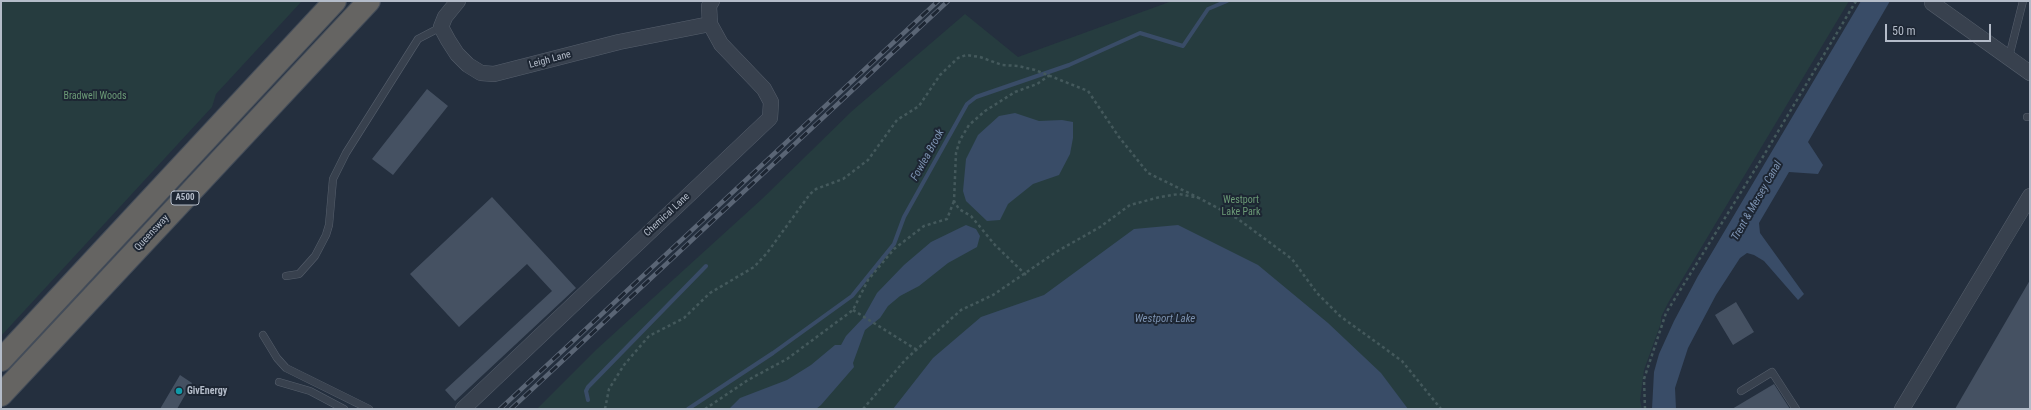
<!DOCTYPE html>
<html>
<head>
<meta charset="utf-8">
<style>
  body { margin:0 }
  #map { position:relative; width:2031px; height:410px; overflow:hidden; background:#242f3e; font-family:"Roboto Condensed",sans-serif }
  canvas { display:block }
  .frame { position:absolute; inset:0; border:2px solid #b4bcc9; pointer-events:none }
  .scale { position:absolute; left:1885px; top:24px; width:106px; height:18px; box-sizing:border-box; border:2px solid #b4bcc9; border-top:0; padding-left:5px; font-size:12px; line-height:14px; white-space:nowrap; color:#b4bcc9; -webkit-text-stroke:3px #1d2633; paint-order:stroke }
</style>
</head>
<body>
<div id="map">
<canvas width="2031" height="410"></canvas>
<div class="frame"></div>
<div class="scale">50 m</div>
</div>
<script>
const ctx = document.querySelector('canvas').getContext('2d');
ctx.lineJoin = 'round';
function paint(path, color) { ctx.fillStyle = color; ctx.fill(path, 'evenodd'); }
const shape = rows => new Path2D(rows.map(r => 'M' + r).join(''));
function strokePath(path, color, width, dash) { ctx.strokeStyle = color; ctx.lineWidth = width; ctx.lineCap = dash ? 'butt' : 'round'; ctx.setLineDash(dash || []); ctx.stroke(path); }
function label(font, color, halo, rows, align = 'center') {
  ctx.font = font + ' "Roboto Condensed",sans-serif'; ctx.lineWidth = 4; ctx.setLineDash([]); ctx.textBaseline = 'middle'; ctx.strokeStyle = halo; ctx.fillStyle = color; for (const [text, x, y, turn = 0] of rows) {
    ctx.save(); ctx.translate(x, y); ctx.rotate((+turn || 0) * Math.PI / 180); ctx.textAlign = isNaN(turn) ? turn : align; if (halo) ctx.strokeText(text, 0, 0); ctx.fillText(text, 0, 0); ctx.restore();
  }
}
const green = shape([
  [1,1,302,1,216,94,212,107,1,336],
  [1172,1,1849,1,1668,303,1661,317,1661,323,1644,370,1640,400,1642,409,537,409,597,349,763,198,852,111,965,14,1018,57]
]);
const water = shape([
  [1861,1,1890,1,1808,142,1823,165,1818,174,1789,172,1759,223,1760,233,1804,294,1798,300,1764,261,1754,255,1747,253,1740,258,1716,295,1688,348,1675,388,1676,409,1652,409,1654,372,1659,354,1674,321,1698,276],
  [1015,113,1039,121,1062,120,1073,122,1073,138,1070,154,1059,175,1033,184,1008,204,1000,220,987,221,966,201,963,191,966,159,978,135,999,116],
  [966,225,976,229,980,236,977,247,948,263,919,286,900,296,888,306,880,318,865,330,853,363,854,367,821,405,816,409,729,409,740,398,787,380,811,365,835,345,841,345,846,336,863,318,877,293,904,265,931,242],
  [1178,225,1258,265,1328,323,1381,373,1408,409,893,409,933,358,981,317,1044,295,1134,229]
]);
const stream = shape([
  [588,400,586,391,588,387,706,266],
  [688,409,773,353,852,296,894,244,904,217,967,104,976,97,1069,65,1140,33,1183,46,1208,9,1227,1]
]);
const building = shape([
  [427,89,448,106,393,175,372,159],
  [492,197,576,288,455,401,445,390,552,291,527,264,459,327,410,274],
  [2030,280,2030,409,1955,409],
  [1736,302,1754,332,1733,345,1715,315],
  [180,375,192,383,177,409,160,409],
  [1774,384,1790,409,1732,409]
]);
const path = shape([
  [1026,275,995,245,971,216,959,209,954,201,956,153,960,140,969,125,985,111,1015,92,1037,84,1050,75],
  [853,310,917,350],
  [605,409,609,389,624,365,649,336,684,318,710,293,754,267,767,253,810,194,816,189,843,179,868,160,897,120,919,106,940,75,958,58,966,55,980,57,1002,65,1018,66,1035,70,1088,91,1119,137,1148,173,1199,198],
  [705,409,748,380,787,359,853,310,868,280,894,249,924,226,947,219,954,201],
  [863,409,906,359,961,310,993,295,1056,252,1100,227,1130,205,1160,197,1179,194,1199,198,1238,219,1292,259,1317,293,1340,316,1402,361,1441,409],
  [1645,409,1644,379,1666,313,1764,155,1856,1]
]);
const service = shape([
  [2009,57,2023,1],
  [2027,117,2030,117],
  [286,276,299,274,315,256,326,235,329,225,333,179,346,153,418,39,441,27],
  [263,335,277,358,286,368,369,409],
  [279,382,310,391,344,409],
  [1741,391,1772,372,1796,409]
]);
const minor = shape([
  [458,1,445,17,441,27,448,40,457,54,468,65,481,73,494,74,619,42,710,24],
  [1932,3,2030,73],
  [463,409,770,118,771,102,764,89,721,44,710,24,709,6,712,1],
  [1902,409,2030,196]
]);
const trunk = shape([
  [1,360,335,1],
  [1,395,369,1]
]);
const rail = shape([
  [500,409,938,1],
  [511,409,948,1]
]);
const markers = [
  [179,391,4,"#0f9aa8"]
];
const shields = [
  [185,198,28]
];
const shieldNames = [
  ["A500",185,198]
];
const streetNames = [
  ["Leigh Lane",550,60,-15],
  ["Chemical Lane",667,215,-43],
  ["Queensway",152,233,-47]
];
const parkNames = [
  ["Bradwell Woods",95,96],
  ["Westport",1241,200],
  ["Lake Park",1241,212]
];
const poiNames = [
  ["GivEnergy",187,391]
];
const waterNames = [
  ["Fowlea Brook",928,155,-61],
  ["Trent & Mersey Canal",1757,201,-60],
  ["Westport Lake",1165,319]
];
paint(green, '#263c3f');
paint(water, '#394c67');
strokePath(stream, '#394c67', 4);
paint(building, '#455162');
strokePath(service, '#565f6c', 8);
strokePath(minor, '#565f6c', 16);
strokePath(trunk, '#434c59', 24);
strokePath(path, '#44595c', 2.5, [3, 3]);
strokePath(service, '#38414e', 7);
strokePath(minor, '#38414e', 15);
strokePath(trunk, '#656462', 22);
strokePath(rail, '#5a6575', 4.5);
strokePath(rail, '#1d2633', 3, [9]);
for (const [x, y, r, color] of markers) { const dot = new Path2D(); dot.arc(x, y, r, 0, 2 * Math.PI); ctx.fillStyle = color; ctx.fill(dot); strokePath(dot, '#1d2633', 1.5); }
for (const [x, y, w] of shields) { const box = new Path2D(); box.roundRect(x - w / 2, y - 7, w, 14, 3); ctx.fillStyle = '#1d2633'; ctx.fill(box); strokePath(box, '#b4bcc9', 1); }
label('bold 9px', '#b4bcc9', null, shieldNames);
label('10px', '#b4bcc9', '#1d2633', streetNames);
label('10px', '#6b9a76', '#1d2633', parkNames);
label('bold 10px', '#b4bcc9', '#1d2633', poiNames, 'left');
label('italic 11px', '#7c92b1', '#1d2633', waterNames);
</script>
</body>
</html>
